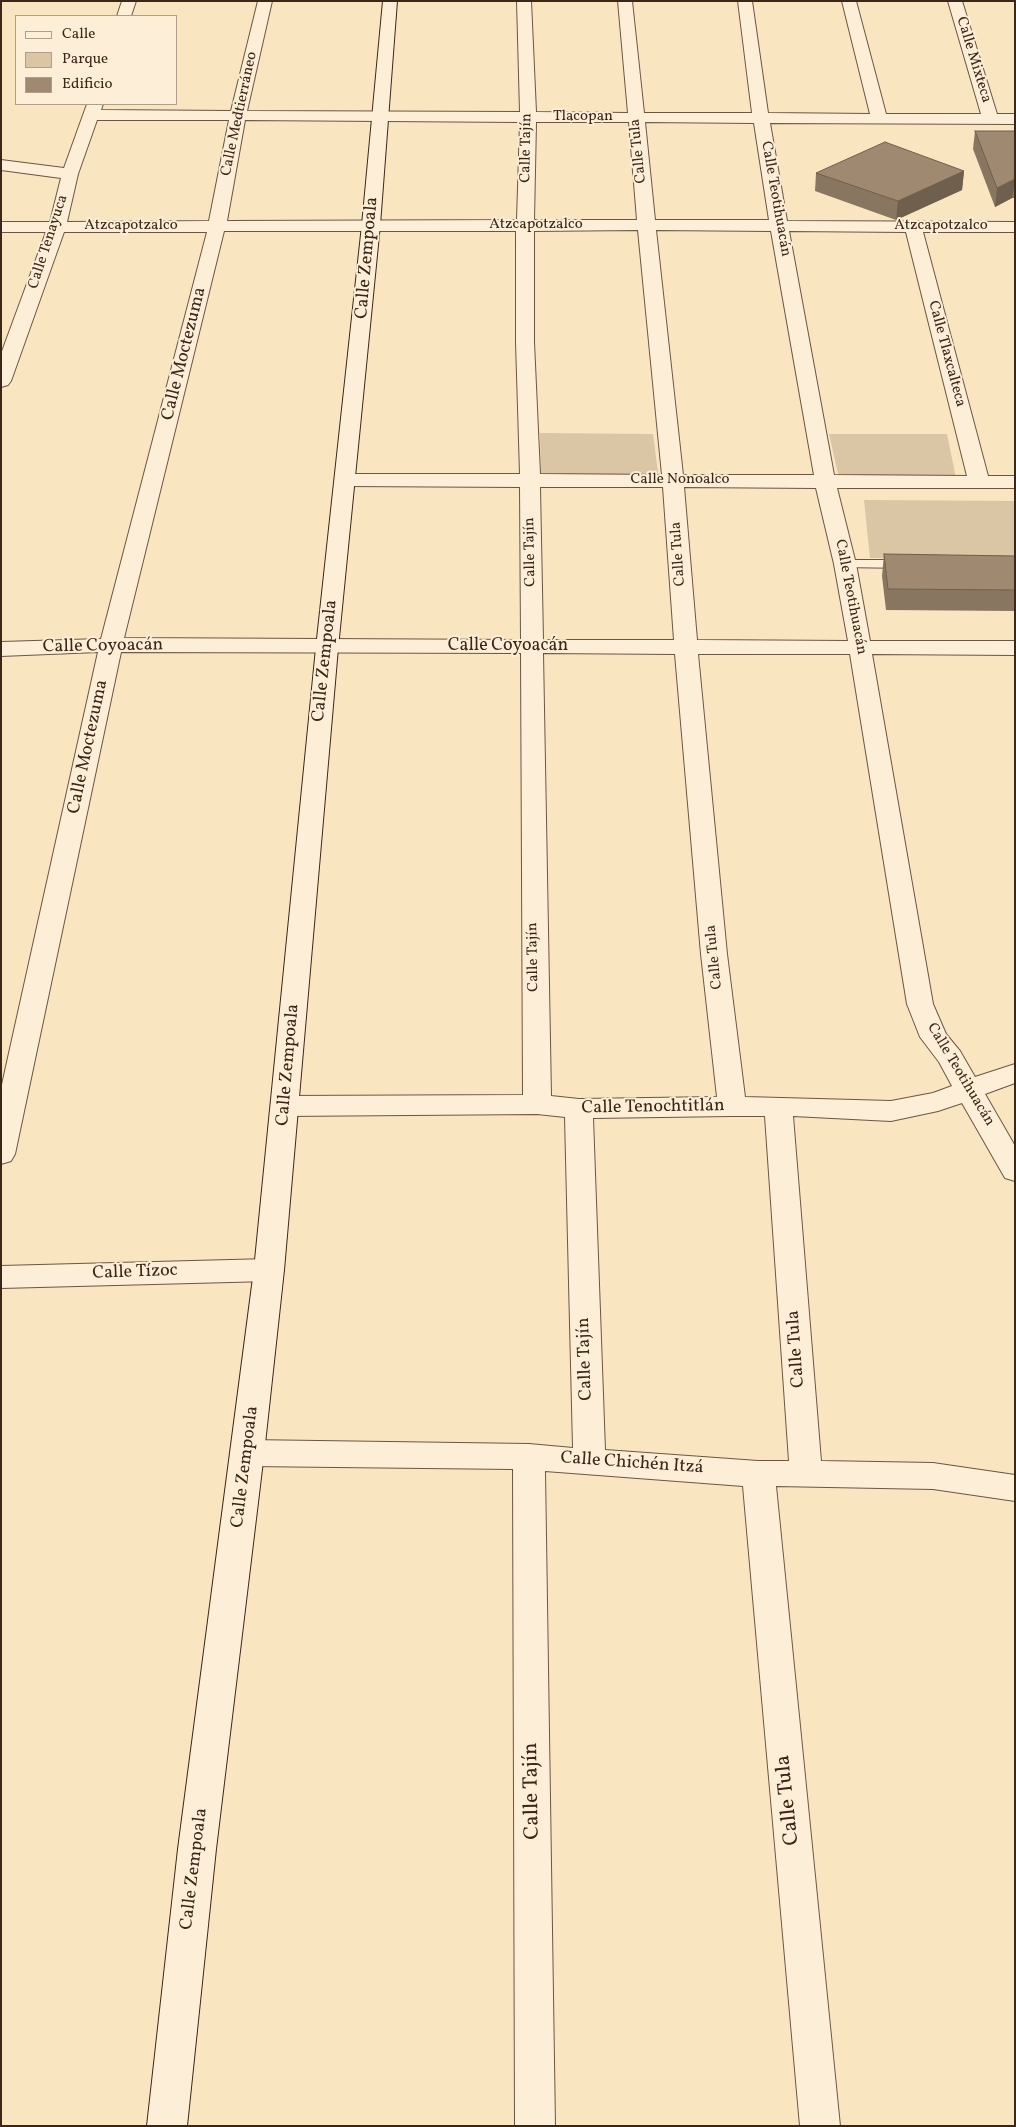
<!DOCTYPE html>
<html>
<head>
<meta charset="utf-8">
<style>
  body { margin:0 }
  #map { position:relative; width:1016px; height:2127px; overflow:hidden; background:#fae5c1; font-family:Vollkorn,serif }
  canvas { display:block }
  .frame { position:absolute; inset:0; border:2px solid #3c2618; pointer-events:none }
  .legend { position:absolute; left:15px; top:15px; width:162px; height:90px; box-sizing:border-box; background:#fceed7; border:1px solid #af9e8b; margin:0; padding:6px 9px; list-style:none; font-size:15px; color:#3c2618 }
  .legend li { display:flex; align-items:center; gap:10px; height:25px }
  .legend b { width:25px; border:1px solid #af9e8b }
</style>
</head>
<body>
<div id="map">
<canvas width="1016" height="2127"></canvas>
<div class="frame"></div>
<ul class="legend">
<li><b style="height:6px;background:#fceed7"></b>Calle</li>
<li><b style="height:14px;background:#dac5a4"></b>Parque</li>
<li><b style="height:14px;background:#9f8970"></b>Edificio</li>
</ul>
</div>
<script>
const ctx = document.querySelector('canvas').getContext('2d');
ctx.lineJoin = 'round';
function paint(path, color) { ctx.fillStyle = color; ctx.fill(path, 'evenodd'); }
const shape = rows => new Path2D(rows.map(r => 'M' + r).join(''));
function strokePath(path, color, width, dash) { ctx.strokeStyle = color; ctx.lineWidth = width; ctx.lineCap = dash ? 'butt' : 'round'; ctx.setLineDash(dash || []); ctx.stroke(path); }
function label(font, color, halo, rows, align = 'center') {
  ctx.font = font + ' Vollkorn,serif'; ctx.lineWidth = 4; ctx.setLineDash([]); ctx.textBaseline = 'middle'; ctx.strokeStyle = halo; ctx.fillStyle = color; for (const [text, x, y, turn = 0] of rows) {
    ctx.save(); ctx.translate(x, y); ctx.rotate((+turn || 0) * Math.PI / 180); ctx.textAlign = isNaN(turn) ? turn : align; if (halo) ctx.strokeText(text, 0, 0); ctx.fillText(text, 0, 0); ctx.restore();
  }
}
const green = shape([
  [540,433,653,434,659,480,541,478],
  [829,434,947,434,956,478,839,478],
  [864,500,1015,501,1015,559,870,558]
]);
const lane = shape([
  [845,560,907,560,914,564,907,568,840,567,838,564,840,561,845,560]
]);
const street = shape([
  [122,1,136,1,131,16,117,16,122,1],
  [258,1,272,1,247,111,520,112,517,1,531,1,536,112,628,113,618,1,632,1,644,113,752,113,738,1,752,1,768,113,870,114,842,1,856,1,886,114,981,114,948,1,962,1,997,114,1015,114,1015,124,770,123,787,221,1015,222,1015,232,923,232,988,476,1015,476,1015,488,837,488,856,564,870,641,1015,641,1015,655,872,654,933,1004,946,1034,960,1051,975,1077,1015,1064,1015,1083,985,1094,1015,1146,1015,1181,1005,1178,962,1103,938,1111,891,1121,793,1116,821,1461,933,1463,1015,1475,1015,1501,933,1489,776,1486,840,2126,800,2126,743,1486,545,1471,555,2126,515,2126,513,1469,248,1466,237,1462,232,1453,237,1444,248,1440,529,1444,573,1448,565,1117,537,1114,285,1116,275,1113,271,1106,275,1099,285,1096,523,1095,521,653,121,652,15,1154,11,1161,1,1164,1,1089,98,652,1,656,1,642,101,639,207,232,64,232,11,381,8,385,1,387,1,354,46,232,1,232,1,222,50,222,61,178,1,170,1,160,64,168,87,104,103,104,101,110,231,111,258,1],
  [97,120,229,120,209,221,67,222,78,174,97,120],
  [245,120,520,122,517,220,227,221,245,120],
  [536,122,629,122,637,220,534,220,536,122],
  [645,122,754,123,769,220,655,220,645,122],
  [638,230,662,475,540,474,534,342,534,231,638,230],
  [656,230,771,231,814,475,683,475,656,230],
  [224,231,516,231,516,342,520,474,346,474,339,476,336,480,339,484,346,486,520,487,521,640,124,638,224,231],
  [789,231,906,232,967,476,834,475,789,231],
  [540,487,663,487,674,640,543,640,540,487],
  [684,487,816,488,834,564,848,641,697,640,684,487],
  [543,653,675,654,701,954,717,1097,579,1099,551,1096,543,653],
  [698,654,850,654,907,1004,920,1037,939,1062,952,1086,933,1093,891,1101,745,1097,727,954,698,654],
  [731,1116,765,1116,789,1461,758,1461,605,1450,593,1118,731,1116],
  [269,1259,280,1262,284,1270,280,1278,269,1281,1,1288,1,1266,269,1259]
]);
const secondary = shape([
  [383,1,397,1,380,225,338,648,284,1270,264,1453,216,1849,187,2126,147,2126,178,1849,254,1270,316,648,362,225,383,1]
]);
const wall = shape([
  [975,131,1015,131,1015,198,1012,198,995,207,973,149],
  [964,171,962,190,896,220,815,191,816,173],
  [884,554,1015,556,1015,611,886,610,882,576]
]);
const shadedWall = shape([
  [964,171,962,190,896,220,898,201],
  [1015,179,1012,198,995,207,997,188]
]);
const building = shape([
  [975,131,1015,131,1015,179,997,188,975,131],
  [885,142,964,171,898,201,816,173,885,142],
  [884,554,1015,556,1015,590,888,589,884,554]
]);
const farStreetnames = [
  ["Calle Mixteca",973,60,73],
  ["Calle Medtierráneo",240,114,-78],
  ["Tlacopan",583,117],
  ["Calle Tajín",527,148,-89],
  ["Calle Tula",639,151,-96],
  ["Calle Teotihuacán",775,199,80],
  ["Atzcapotzalco",536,225],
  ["Atzcapotzalco",131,226],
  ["Atzcapotzalco",941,226],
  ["Calle Tenayuca",49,242,-72],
  ["Calle Tlaxcalteca",946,354,75],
  ["Calle Nonoalco",680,480],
  ["Calle Tajín",531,552,-91],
  ["Calle Tula",679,554,-94],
  ["Calle Teotihuacán",850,597,79],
  ["Calle Tajín",534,957,-91],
  ["Calle Tula",715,957,-96],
  ["Calle Teotihuacán",960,1075,59]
];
const streetNames = [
  ["Calle Zempoala",368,258,-85],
  ["Calle Moctezuma",185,354,-76],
  ["Calle Coyoacán",103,647,-1],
  ["Calle Coyoacán",508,647],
  ["Calle Zempoala",326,661,-84],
  ["Calle Moctezuma",89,747,-78],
  ["Calle Zempoala",289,1065,-85],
  ["Calle Tenochtitlán",653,1108,-1],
  ["Calle Tízoc",135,1273,-2],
  ["Calle Tula",797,1349,-94],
  ["Calle Tajín",586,1359,-92],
  ["Calle Chichén Itzá",632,1464,4],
  ["Calle Zempoala",246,1467,-83],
  ["Calle Zempoala",195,1869,-83]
];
const nearStreetnames = [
  ["Calle Tajín",533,1791,-91],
  ["Calle Tula",789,1800,-96]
];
paint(green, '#dac5a4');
strokePath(lane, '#6c5642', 2);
strokePath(street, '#6c5642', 2);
strokePath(secondary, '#3c2618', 2);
paint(lane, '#fceed7');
paint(street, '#fceed7');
paint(secondary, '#fceed7');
paint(wall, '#897660');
paint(shadedWall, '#6f604e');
paint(building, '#9f8970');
strokePath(building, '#6f604e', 1);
label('15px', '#3c2618', '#fceed7', farStreetnames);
label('18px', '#3c2618', '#fceed7', streetNames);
label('21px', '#3c2618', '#fceed7', nearStreetnames);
</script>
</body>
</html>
